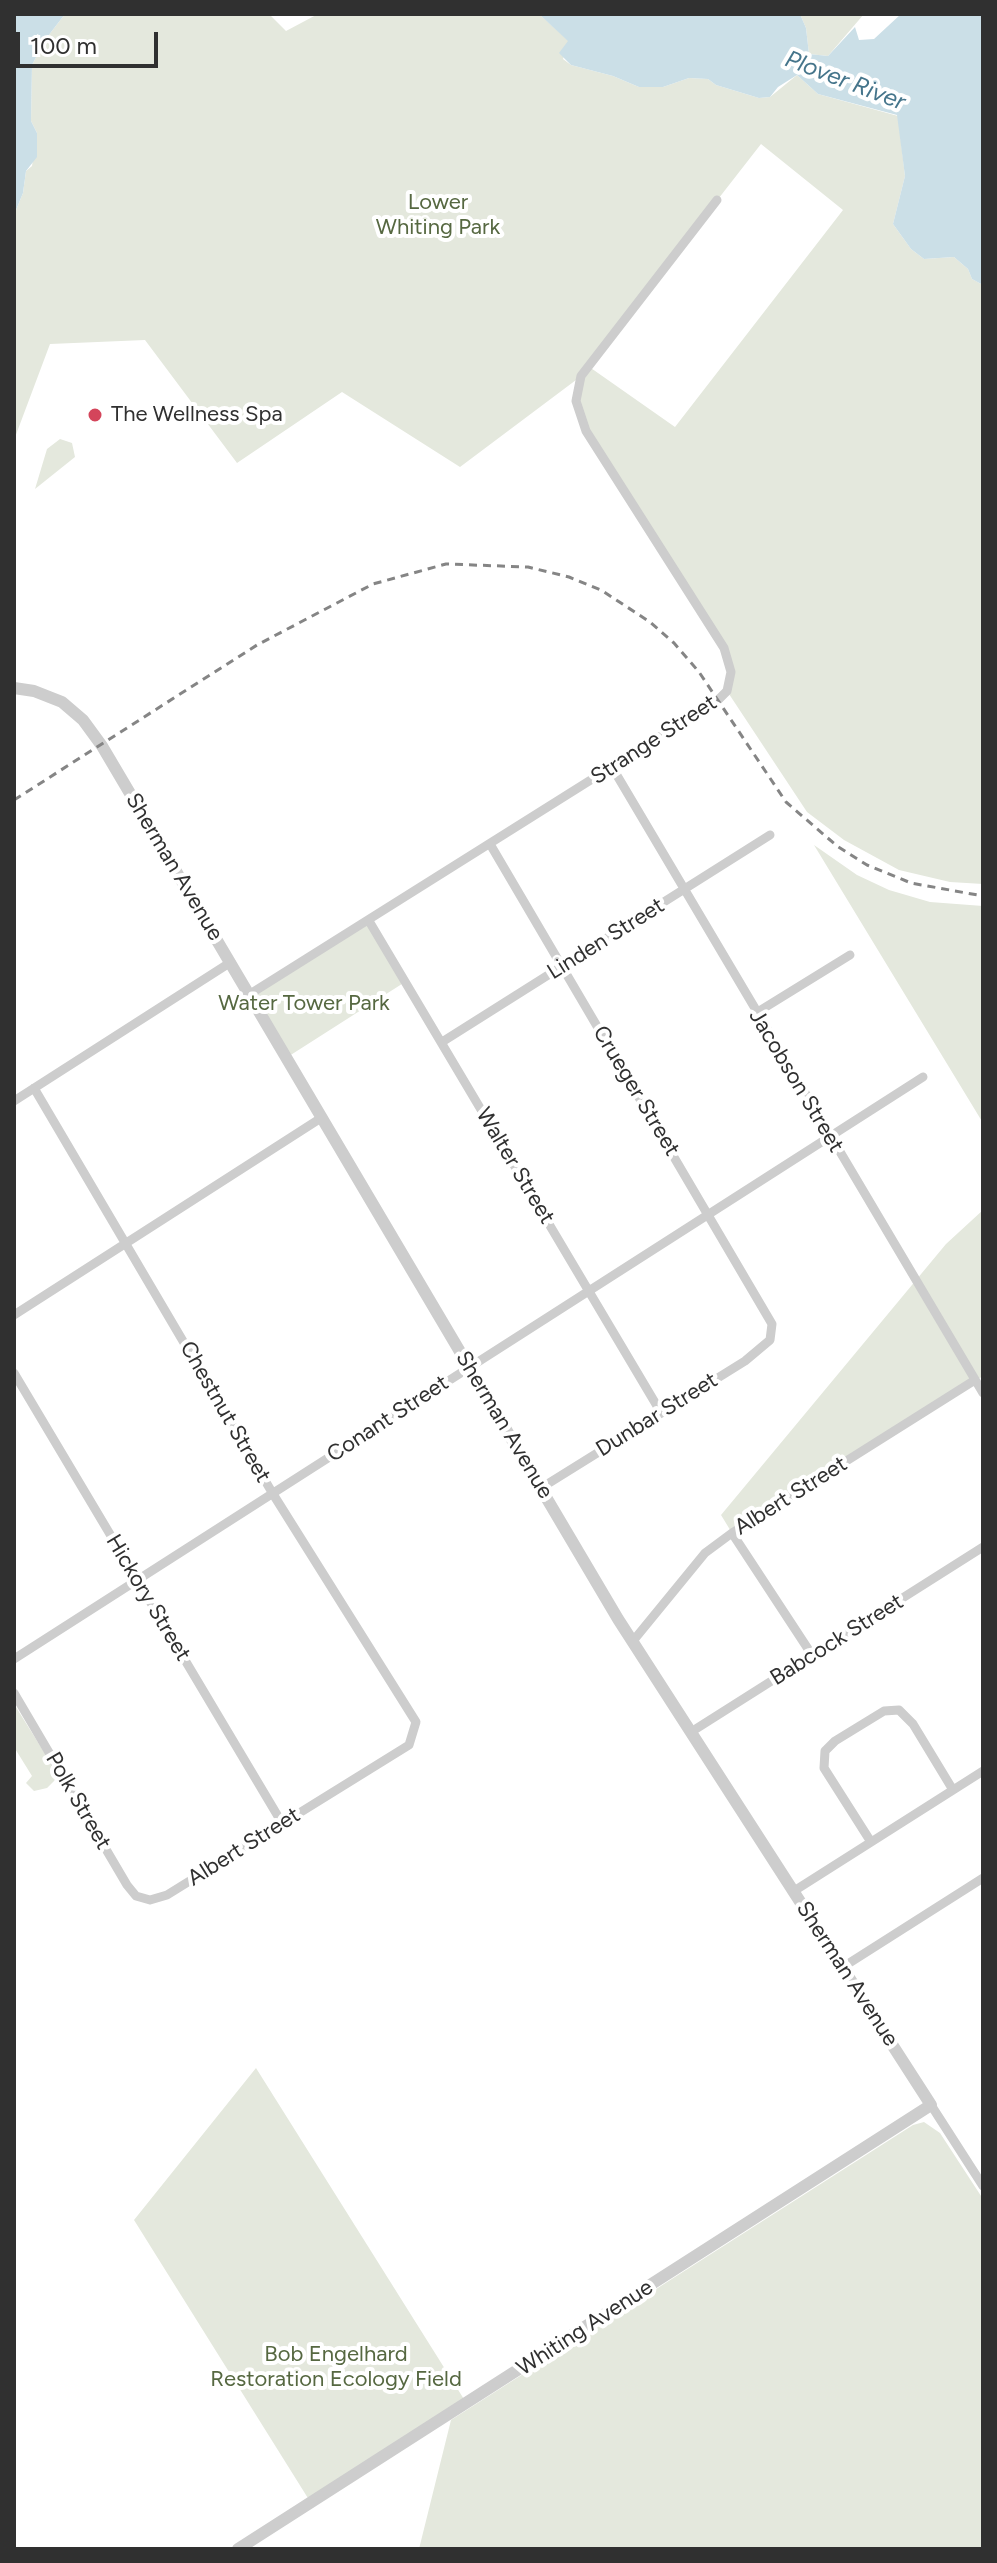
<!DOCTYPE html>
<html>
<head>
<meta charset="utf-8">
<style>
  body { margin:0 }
  #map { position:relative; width:997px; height:2563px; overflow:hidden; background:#fff; font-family:Figtree,sans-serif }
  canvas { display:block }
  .frame { position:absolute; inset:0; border:16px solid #303030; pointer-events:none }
  .scale { position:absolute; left:16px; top:32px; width:142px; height:36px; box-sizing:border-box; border:4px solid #303030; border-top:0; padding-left:10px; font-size:24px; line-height:28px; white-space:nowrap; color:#303030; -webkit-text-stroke:6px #fff; paint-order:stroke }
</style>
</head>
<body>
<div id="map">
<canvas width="997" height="2563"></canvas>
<div class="frame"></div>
<div class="scale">100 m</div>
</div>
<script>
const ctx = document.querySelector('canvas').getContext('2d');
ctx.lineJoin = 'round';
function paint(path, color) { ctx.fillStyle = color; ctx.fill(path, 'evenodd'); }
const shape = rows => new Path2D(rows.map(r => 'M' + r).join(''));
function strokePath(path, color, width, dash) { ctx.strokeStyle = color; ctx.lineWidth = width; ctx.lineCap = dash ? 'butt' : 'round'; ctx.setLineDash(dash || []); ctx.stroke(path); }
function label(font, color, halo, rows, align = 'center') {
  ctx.font = font + ' Figtree,sans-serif'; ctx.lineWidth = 8; ctx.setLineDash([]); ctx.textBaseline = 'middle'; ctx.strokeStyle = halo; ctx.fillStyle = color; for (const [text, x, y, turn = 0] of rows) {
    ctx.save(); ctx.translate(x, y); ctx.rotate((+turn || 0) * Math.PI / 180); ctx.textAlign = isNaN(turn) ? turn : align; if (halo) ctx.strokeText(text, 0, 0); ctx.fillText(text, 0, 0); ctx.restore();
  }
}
const green = shape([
  [65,14,269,14,286,31,318,14,539,14,569,41,563,59,571,65,613,76,639,87,663,87,689,78,708,79,716,85,759,98,770,97,797,75,818,94,898,116,905,176,893,224,911,249,924,259,954,257,968,269,972,279,983,285,983,884,950,882,899,870,844,840,807,812,727,691,730,665,578,410,580,377,460,467,342,392,237,463,145,340,50,344,14,440,14,215,23,193,26,171,32,166,37,133,31,121,32,65,45,40],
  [761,144,843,210,675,427,588,366],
  [800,14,864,14,828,56,809,54,806,28],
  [60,439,72,443,75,457,35,489,47,449],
  [814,845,857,875,889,890,930,902,983,906,983,1123],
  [369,921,405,982,286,1058,250,994],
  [983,1210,983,1376,732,1533,721,1515,946,1244],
  [14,1704,59,1776,47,1788,34,1791,26,1783,32,1776,14,1747],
  [256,2068,467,2404,311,2503,134,2220],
  [924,2122,940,2133,983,2199,983,2549,419,2549,451,2420,913,2125]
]);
const water = shape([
  [14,14,65,14,45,40,32,65,31,121,37,133,37,157,26,171,23,193,14,215],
  [539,14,800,14,806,28,809,54,828,56,855,27,859,40,874,39,901,14,983,14,983,285,972,279,968,269,954,257,924,259,911,249,893,224,905,176,897,115,818,94,797,75,778,87,770,97,759,98,716,85,708,79,689,78,663,87,639,87,613,76,571,65,559,53,568,41]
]);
const minor = shape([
  [612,767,983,1393],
  [490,844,772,1324,770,1340,745,1361,541,1488],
  [369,921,660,1411],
  [250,994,718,700,727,691,731,672,724,648,586,431,576,401,581,376,717,200],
  [756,1013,850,955],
  [442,1042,770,835],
  [14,1101,231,962],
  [14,1315,321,1118],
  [14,1373,282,1823],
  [732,1533,812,1655],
  [633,1641,705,1553,732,1533,975,1380],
  [14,1659,923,1077],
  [14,1693,127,1885,136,1896,150,1900,167,1895,409,1745,416,1722,273,1494,34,1088],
  [691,1732,983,1547],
  [871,1842,824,1768,825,1751,835,1741,884,1711,899,1710,913,1724,953,1790],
  [794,1891,983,1771],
  [843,1967,983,1878],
  [931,2105,983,2186]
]);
const tertiary = shape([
  [14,688,34,691,62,702,83,720,102,746,618,1619,931,2105,238,2549]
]);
const rail = shape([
  [14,800,257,645,373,584,446,564,528,567,569,577,601,590,650,622,674,643,699,672,786,802,837,846,867,865,911,883,983,896]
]);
const markers = [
  [95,415,8,"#d4455b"]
];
const parkNames = [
  ["Lower",438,203],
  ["Whiting Park",438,228],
  ["Water Tower Park",304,1004],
  ["Bob Engelhard",336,2355],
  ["Restoration Ecology Field",336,2380]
];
const poiNames = [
  ["The Wellness Spa",111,415]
];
const streetNames = [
  ["Strange Street",654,740,-33],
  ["Sherman Avenue",174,867,59],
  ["Linden Street",606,939,-32],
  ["Jacobson Street",796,1081,59],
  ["Crueger Street",636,1091,59],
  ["Walter Street",515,1166,59],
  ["Chestnut Street",225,1412,60],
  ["Dunbar Street",657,1415,-32],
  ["Conant Street",388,1419,-33],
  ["Sherman Avenue",504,1425,59],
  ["Albert Street",791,1496,-32],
  ["Hickory Street",148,1598,59],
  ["Babcock Street",837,1640,-32],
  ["Polk Street",78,1801,60],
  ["Albert Street",244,1847,-32],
  ["Sherman Avenue",847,1974,57],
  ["Whiting Avenue",585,2328,-33]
];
const waterNames = [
  ["Plover River",845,81,21]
];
paint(green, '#e4e8dd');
paint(water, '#cbdfe7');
strokePath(minor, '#cdcdcd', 9);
strokePath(tertiary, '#cdcdcd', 12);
strokePath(rail, '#858585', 3, [8, 6]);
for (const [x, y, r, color] of markers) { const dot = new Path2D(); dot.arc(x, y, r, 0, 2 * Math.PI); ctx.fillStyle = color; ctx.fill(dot); strokePath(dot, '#fff', 3); }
label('22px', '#566841', '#fff', parkNames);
label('22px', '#303030', '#fff', poiNames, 'left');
label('22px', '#303030', '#fff', streetNames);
label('italic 24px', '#45758b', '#fff', waterNames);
</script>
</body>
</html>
